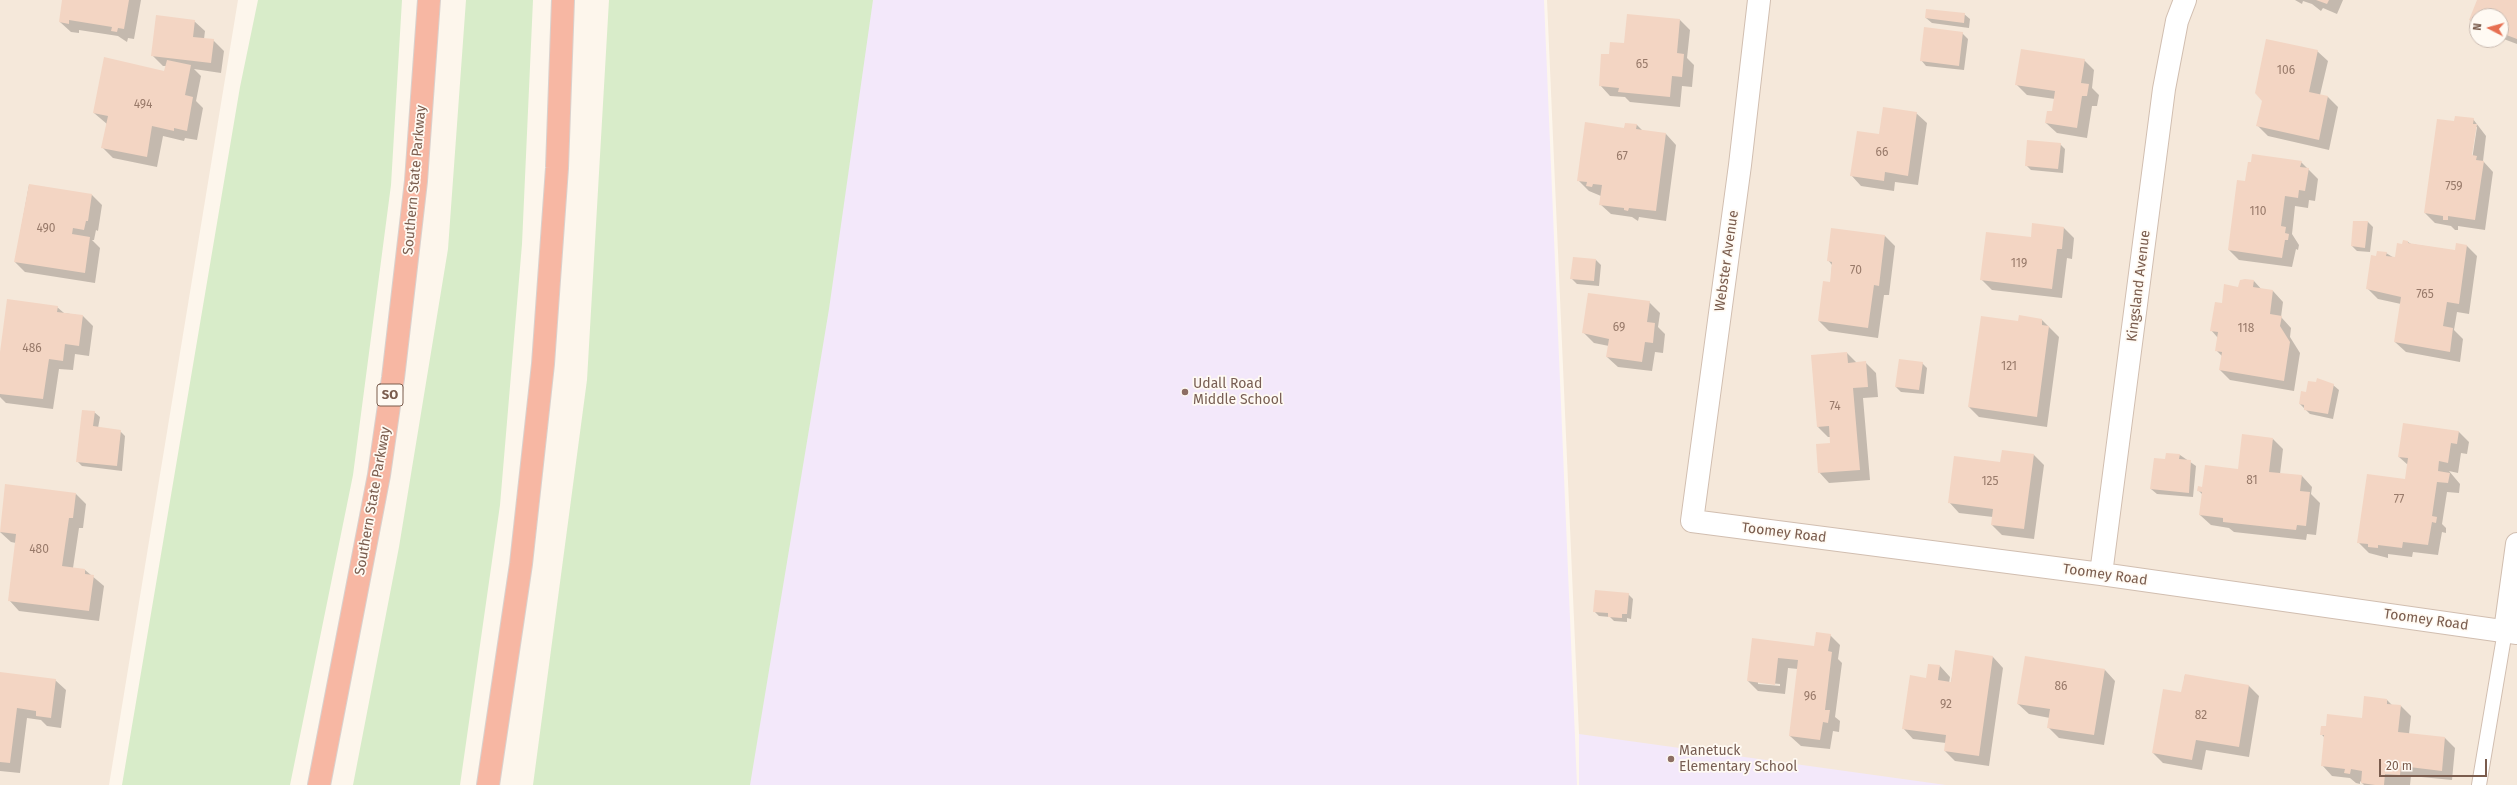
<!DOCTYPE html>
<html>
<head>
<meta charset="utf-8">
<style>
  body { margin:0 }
  #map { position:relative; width:2517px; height:785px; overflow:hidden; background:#fdf6ec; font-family:"Fira Sans",sans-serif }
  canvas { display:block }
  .north { position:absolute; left:2469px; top:8px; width:40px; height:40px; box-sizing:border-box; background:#fffaf3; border:1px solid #cabbb1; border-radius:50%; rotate:276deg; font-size:11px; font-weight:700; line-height:16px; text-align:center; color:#7a5c4d }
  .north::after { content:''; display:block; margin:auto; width:14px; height:18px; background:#e76f51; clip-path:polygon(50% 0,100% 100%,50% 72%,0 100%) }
  .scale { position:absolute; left:2379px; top:759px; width:108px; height:18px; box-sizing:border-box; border:2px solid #7a5c4d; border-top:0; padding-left:5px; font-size:12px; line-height:14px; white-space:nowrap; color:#7a5c4d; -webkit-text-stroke:3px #fffaf3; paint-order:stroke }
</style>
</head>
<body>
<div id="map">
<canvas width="2517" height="785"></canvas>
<div class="north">N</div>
<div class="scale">20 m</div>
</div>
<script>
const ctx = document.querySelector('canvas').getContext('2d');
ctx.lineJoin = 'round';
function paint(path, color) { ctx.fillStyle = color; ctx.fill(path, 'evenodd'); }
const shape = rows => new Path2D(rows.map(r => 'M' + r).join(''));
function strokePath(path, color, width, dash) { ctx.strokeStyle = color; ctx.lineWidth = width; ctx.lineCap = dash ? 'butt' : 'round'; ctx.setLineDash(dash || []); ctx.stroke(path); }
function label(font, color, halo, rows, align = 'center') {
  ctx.font = font + ' "Fira Sans",sans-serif'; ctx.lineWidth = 3.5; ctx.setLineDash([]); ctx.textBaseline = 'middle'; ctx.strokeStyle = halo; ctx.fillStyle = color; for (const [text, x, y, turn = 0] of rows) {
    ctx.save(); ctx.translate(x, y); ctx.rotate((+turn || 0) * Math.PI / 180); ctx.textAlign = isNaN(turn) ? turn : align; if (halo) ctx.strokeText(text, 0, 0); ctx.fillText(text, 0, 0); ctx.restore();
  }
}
const residential = shape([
  [0,0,238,0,109,785,0,785],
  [1547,0,2517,0,2517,785,1579,785,1579,734],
  [2477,16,2501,16,2501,40,2477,40]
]);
const education = shape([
  [872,0,1544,0,1577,785,748,785],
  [1579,734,1946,785,1579,785]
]);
const green = shape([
  [258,0,402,0,391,185,353,475,290,785,122,785,240,87],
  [466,0,533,0,522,244,500,505,460,785,353,785,399,547,448,249],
  [609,0,873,0,829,309,750,785,533,785,587,380]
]);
const shadow = shape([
  [63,0,141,0,134,39,128,38,127,42,118,36,79,30,79,33,71,32,60,22],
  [2295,0,2343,0,2337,14,2323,8,2321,11,2312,4,2303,1,2302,4],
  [2478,0,2517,0,2517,44,2501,38,2501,16,2477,16,2477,27,2470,20],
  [1964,14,1970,19,1969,28,1932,23,1926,18],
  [1680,20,1690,30,1687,58,1694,65,1692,87,1682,86,1680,107,1630,102,1625,97,1610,96,1600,85,1610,55,1625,45],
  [194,21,205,31,204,39,213,40,224,51,221,73,194,69,201,76,196,101,203,108,197,140,185,138,184,141,163,136,157,167,113,158,103,148,107,124,94,113,165,73,166,66,163,66,152,55],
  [1962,33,1968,39,1964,70,1926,66,1921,60],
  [2317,51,2328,61,2320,95,2328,97,2338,107,2329,150,2268,136,2258,126],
  [2084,60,2094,70,2092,88,2099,95,2097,106,2092,106,2087,138,2057,133,2046,123,2053,112,2055,99,2027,95,2016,84],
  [1916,113,1927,123,1918,185,1895,182,1894,191,1861,186,1851,175,1880,135],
  [2473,119,2486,136,2483,161,2493,172,2485,230,2458,226,2458,230,2455,230,2451,226,2435,223,2425,213],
  [2475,127,2477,127,2472,160,2470,160],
  [1626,124,1637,125,1643,131,1666,134,1676,145,1666,221,1639,217,1638,221,1632,217,1611,214,1600,204,1601,196,1589,191,1578,180,1624,129],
  [2060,144,2065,149,2063,173,2031,170,2026,165],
  [2301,162,2318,179,2315,201,2309,200,2308,208,2295,206,2292,234,2299,245,2298,250,2296,249,2292,267,2239,260,2229,250,2246,182],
  [29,185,92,195,102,205,98,231,96,230,94,240,92,240,100,248,95,283,25,272,15,262],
  [2354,222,2368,222,2373,227,2370,252,2357,251,2352,246],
  [2033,224,2064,228,2074,238,2072,259,2067,258,2062,298,1992,290,1981,279,2032,238],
  [1885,236,1895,246,1889,295,1884,295,1878,338,1829,331,1819,321,1831,283,1832,265,1828,260],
  [2408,242,2411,244,2456,251,2457,244,2467,246,2477,256,2469,314,2457,312,2454,330,2463,339,2460,362,2406,352,2395,342,2401,304,2378,299,2367,288,2376,257,2386,253,2396,259,2403,245],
  [1596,260,1601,265,1599,286,1577,284,1572,279],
  [2254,281,2262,290,2273,291,2283,302,2281,317,2291,328,2290,337,2300,353,2294,391,2230,380,2220,370,2222,356,2216,350,2218,338,2211,330,2223,304,2239,288],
  [1649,302,1660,313,1658,327,1665,334,1663,353,1655,352,1652,371,1618,367,1607,357,1609,346,1594,343,1583,332],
  [57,307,64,313,83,316,93,326,89,356,75,354,73,370,59,369,53,409,6,403,0,397,0,359],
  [2042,320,2059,337,2047,427,1979,417,1969,407,2019,322],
  [1847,353,1857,363,1865,362,1876,373,1878,397,1863,398,1870,480,1829,483,1819,472,1831,444,1831,437,1828,437,1818,427],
  [1922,363,1927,368,1924,394,1901,392,1896,387],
  [2333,385,2339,390,2333,419,2310,414,2300,404,2307,393],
  [94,412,100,417,98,428,120,431,125,436,122,471,82,466,77,461],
  [2404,424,2459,432,2469,442,2467,454,2461,453,2458,473,2449,471,2460,484,2459,493,2447,492,2442,524,2446,528,2446,533,2442,532,2438,555,2413,552,2412,557,2388,554,2388,558,2369,553,2359,543,2406,480,2408,465,2399,457],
  [2273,439,2283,449,2280,474,2302,476,2312,487,2311,494,2320,503,2316,535,2307,534,2306,540,2234,532,2229,528,2211,525,2200,515,2203,495,2198,490,2239,470],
  [2034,455,2044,465,2034,539,2002,535,1992,525,1993,517,1959,513,1949,502,2001,463],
  [2180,455,2196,466,2193,497,2157,494,2151,489,2166,460],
  [76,494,86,504,83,528,79,528,73,568,85,570,104,586,99,621,19,611,9,600,16,543,11,542,0,532],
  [1628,594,1633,599,1631,619,1627,618,1627,622,1614,621,1610,617,1599,616,1594,611],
  [1830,635,1840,645,1838,659,1842,663,1835,717,1840,721,1839,732,1833,731,1830,749,1801,746,1790,736,1798,669,1788,668,1785,694,1758,691,1748,681,1753,639,1815,647],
  [1758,682,1780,684,1780,686,1758,684],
  [1956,652,1993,657,2003,668,1989,766,1955,761,1945,751,1946,743,1913,739,1903,728,1927,679,1940,666,1950,677,1949,683,1951,683],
  [2105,670,2115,681,2104,745,2059,738,2048,727,2050,718,2029,714,2018,704],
  [0,673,55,680,66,690,61,728,47,726,41,720,27,718,20,773,0,771],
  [2185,675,2249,686,2259,696,2249,757,2206,750,2202,770,2163,763,2153,753,2182,693],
  [2387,700,2392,705,2401,706,2411,716,2409,734,2445,738,2455,748,2452,780,2411,776,2410,785,2364,785,2360,781,2360,784,2356,783,2350,778,2332,776,2322,765,2325,738,2321,734,2363,720]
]);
const building = shape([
  [62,0,129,0,124,29,118,28,117,32,111,31,112,27,69,20,69,24,59,22],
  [2316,0,2329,0,2327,4],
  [2477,0,2517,0,2517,39,2501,33,2501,16,2477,16,2477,23,2469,20],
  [1926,9,1965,13,1964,23,1925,18],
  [1627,14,1680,19,1677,53,1684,54,1682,77,1672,76,1670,97,1618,92,1619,88,1599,86,1601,54,1609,54,1610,42,1624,43],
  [156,15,195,20,193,37,214,39,211,63,151,56],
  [1924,27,1963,32,1959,66,1920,61],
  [2266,39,2318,50,2309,92,2328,96,2319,140,2256,126,2262,101,2255,93],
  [2021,49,2085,59,2081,83,2089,84,2087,96,2082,96,2077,128,2045,123,2047,111,2052,111,2055,91,2015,85],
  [104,57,164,71,167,60,191,65,185,95,193,97,187,131,174,128,174,131,152,126,147,157,101,148,108,116,93,113],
  [1883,107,1917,112,1908,176,1885,172,1884,181,1850,176,1857,131,1879,134],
  [2455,116,2474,118,2473,124,2477,124,2472,155,2477,156,2476,160,2484,161,2475,220,2448,216,2448,220,2443,220,2443,216,2424,213,2437,119,2454,121],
  [1585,122,1624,128,1625,123,1637,124,1636,129,1666,133,1656,211,1629,208,1628,211,1624,210,1624,208,1599,205,1602,185,1593,184,1592,187,1586,186,1587,182,1577,181],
  [2027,140,2061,143,2058,169,2025,166],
  [2252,154,2302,161,2300,167,2309,168,2305,191,2299,190,2298,198,2285,196,2281,226,2286,227,2285,233,2289,234,2288,240,2285,240,2282,258,2228,250,2237,180,2245,181,2248,162,2251,162],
  [29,184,92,194,88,221,86,221,84,230,73,228,72,234,90,237,85,273,14,262],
  [2353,221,2368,221,2365,248,2351,246],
  [2032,223,2064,227,2062,249,2057,249,2052,289,1980,280,1986,232,2031,237],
  [1831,228,1885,235,1879,286,1874,285,1868,328,1818,321,1823,281,1830,282,1832,262,1827,261],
  [2403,240,2408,241,2408,243,2455,250,2456,243,2467,245,2459,304,2447,302,2443,326,2453,328,2450,352,2394,342,2401,297,2366,289,2371,255,2376,256,2377,251,2387,252,2386,256,2395,257,2397,243,2402,244],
  [1573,257,1596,259,1594,281,1570,279],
  [2245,279,2254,280,2253,287,2273,290,2270,314,2282,316,2280,326,2290,342,2284,381,2219,370,2222,352,2215,351,2218,332,2210,331,2215,302,2222,303,2224,284,2238,287,2240,280],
  [1588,293,1650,301,1647,322,1655,323,1653,343,1645,342,1642,362,1606,357,1609,339,1582,333],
  [7,299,58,306,57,312,83,315,79,346,65,344,63,361,49,359,43,399,0,394,0,352],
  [2019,315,2042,319,2042,325,2049,326,2037,417,1968,407,1981,316,2018,321],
  [1847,352,1848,363,1866,361,1868,387,1853,388,1860,470,1818,473,1816,444,1830,443,1829,426,1817,427,1811,355],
  [1899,359,1923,362,1919,390,1895,387],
  [2317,378,2334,384,2328,414,2304,410,2304,405,2299,404,2301,391,2306,392,2308,381,2316,382],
  [82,410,95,411,93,426,121,430,117,466,76,462],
  [2403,423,2459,431,2457,444,2451,443,2448,463,2439,461,2438,471,2450,473,2448,483,2437,482,2432,516,2437,517,2436,523,2432,522,2428,545,2403,542,2402,548,2378,545,2378,548,2368,547,2368,544,2357,543,2367,474,2405,479,2408,458,2398,457],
  [2242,434,2273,438,2269,472,2302,475,2300,491,2310,492,2306,526,2297,525,2296,530,2223,522,2223,518,2199,515,2202,492,2197,491,2198,486,2202,487,2205,465,2238,469],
  [2002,450,2034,454,2024,529,1991,525,1993,509,1948,503,1954,456,2000,462],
  [2166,453,2180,454,2179,459,2191,460,2189,493,2150,489,2154,458,2165,459],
  [5,484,76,493,73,518,69,518,62,566,85,569,85,574,94,575,89,611,8,601,16,534,0,532],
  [1595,590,1629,593,1627,614,1622,614,1622,618,1608,617,1608,613,1593,612],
  [1816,632,1831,634,1828,651,1832,652,1825,710,1830,710,1828,723,1823,722,1820,740,1789,736,1798,660,1778,658,1775,685,1747,681,1752,638,1814,646],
  [1955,650,1993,656,1979,756,1944,751,1946,735,1902,729,1910,675,1926,678,1928,664,1940,665,1938,680,1951,682],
  [2025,656,2105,669,2094,735,2047,728,2050,709,2017,704],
  [0,672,56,679,51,718,36,716,36,711,17,708,10,763,0,762],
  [2185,674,2249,685,2239,747,2196,740,2192,760,2152,753,2163,689,2181,692],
  [2364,696,2387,699,2387,704,2401,705,2398,732,2445,737,2442,771,2401,766,2400,775,2385,774,2384,785,2375,785,2361,783,2362,771,2351,769,2350,774,2344,773,2345,769,2321,766,2324,735,2320,735,2321,726,2326,726,2327,714,2362,718]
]);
const lane = shape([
  [2479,785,2505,631]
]);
const street = shape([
  [1759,0,1740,165,1692,521,2101,574,2517,633],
  [2101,574,2164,89,2177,21,2185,0],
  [2505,631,2517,544]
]);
const highway = shape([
  [319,785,379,475,393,378,416,181,429,0],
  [488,785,521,564,543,364,557,168,563,0]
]);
const markers = [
  [1185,392,4,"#8d6e63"],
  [1671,759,4,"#8d6e63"]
];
const numberNames = [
  ["65",1642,65],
  ["106",2286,71],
  ["494",143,105],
  ["66",1882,153],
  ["67",1622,157],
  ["759",2454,187],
  ["110",2258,212],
  ["490",46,229],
  ["119",2019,264],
  ["70",1856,271],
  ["765",2425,295],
  ["69",1619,328],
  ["118",2246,329],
  ["486",32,349],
  ["121",2009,367],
  ["74",1835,407],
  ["81",2252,481],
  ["125",1990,482],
  ["77",2399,500],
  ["480",39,550],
  ["86",2061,687],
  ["96",1810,697],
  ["92",1946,705],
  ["82",2201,716]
];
const shields = [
  [390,395,26]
];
const shieldNames = [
  ["SO",390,395]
];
const streetNames = [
  ["Southern State Parkway",415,180,-85],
  ["Webster Avenue",1727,261,-82],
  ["Kingsland Avenue",2139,286,-83],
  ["Southern State Parkway",373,501,-80],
  ["Toomey Road",1784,533,7],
  ["Toomey Road",2105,575,8],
  ["Toomey Road",2426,620,8]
];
const educationNames = [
  ["Udall Road",1193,384],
  ["Middle School",1193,400],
  ["Manetuck",1679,751],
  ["Elementary School",1679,767]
];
paint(residential, '#f5e8da');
paint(education, '#f3e8fa');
paint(green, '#d8ecc9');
paint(shadow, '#0003');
paint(building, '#f3d5c3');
strokePath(lane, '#d1beb0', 16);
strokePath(street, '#d1beb0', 24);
strokePath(highway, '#dad1cd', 24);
strokePath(lane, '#fff', 14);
strokePath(street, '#fff', 22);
strokePath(highway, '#f7b7a3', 22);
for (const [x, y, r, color] of markers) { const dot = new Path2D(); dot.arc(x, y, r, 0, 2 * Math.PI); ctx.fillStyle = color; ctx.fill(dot); strokePath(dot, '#fffaf3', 1.5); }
label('12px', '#987a6a', null, numberNames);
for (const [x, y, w] of shields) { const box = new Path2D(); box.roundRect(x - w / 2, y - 11, w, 22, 3); ctx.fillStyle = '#fffaf3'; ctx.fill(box); strokePath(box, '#7a5c4d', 1); }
label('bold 13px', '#7a5c4d', null, shieldNames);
label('14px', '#7a5c4d', '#fffaf3', streetNames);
label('14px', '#785e54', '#fffaf3', educationNames, 'left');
</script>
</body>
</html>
